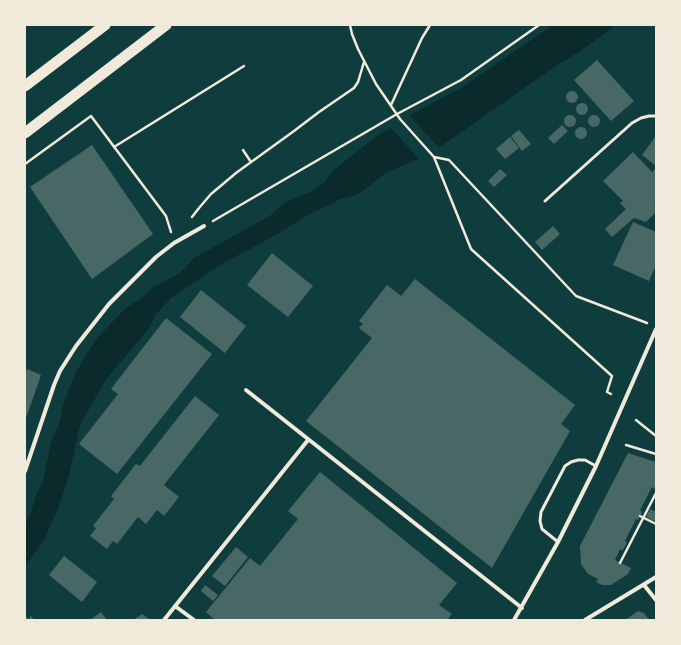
<!DOCTYPE html>
<html>
<head>
<meta charset="utf-8">
<style>
  body { margin:0 }
  #map { position:relative; width:681px; height:645px; overflow:hidden; background:#0f3d3e; font-family:"IBM Plex Sans",sans-serif }
  canvas { display:block }
  .frame { position:absolute; inset:0; border:26px solid #f1e9da; pointer-events:none }
</style>
</head>
<body>
<div id="map">
<canvas width="681" height="645"></canvas>
<div class="frame"></div>
</div>
<script>
const ctx = document.querySelector('canvas').getContext('2d');
ctx.lineJoin = 'round';
function paint(path, color) { ctx.fillStyle = color; ctx.fill(path, 'evenodd'); }
const shape = rows => new Path2D(rows.map(r => 'M' + r).join(''));
function strokePath(path, color, width, dash) { ctx.strokeStyle = color; ctx.lineWidth = width; ctx.lineCap = dash ? 'butt' : 'round'; ctx.setLineDash(dash || []); ctx.stroke(path); }
const water = shape([
  [553,25,616,25,579,52,557,65,430,154,387,172,357,195,341,199,310,214,267,240,225,262,171,298,156,314,149,328,105,381,80,425,68,479,59,506,45,538,25,567,25,524,31,512,36,495,43,481,51,443,60,421,64,402,72,381,84,358,98,337,126,308,142,298,155,286,177,275,186,267,194,258,271,215,284,203,312,191,324,183,334,170,377,136,412,114,461,88]
]);
const pier = shape([
  [408,114,440,149,431,156,420,160,389,126]
]);
const building = shape([
  [597,60,634,101,611,121,574,80],
  '566 97a6 6 0 1 1 12 0a6 6 0 1 1-12 0Z',
  '576 109a6 6 0 1 1 12 0a6 6 0 1 1-12 0Z',
  '588 121a6 6 0 1 1 12 0a6 6 0 1 1-12 0Z',
  '564 121a6 6 0 1 1 12 0a6 6 0 1 1-12 0Z',
  [562,125,568,131,554,144,548,138],
  '575 133a6 6 0 1 1 12 0a6 6 0 1 1-12 0Z',
  [519,130,531,144,522,151,511,136],
  [656,136,656,166,642,155],
  [510,137,519,148,505,159,496,149],
  [92,145,153,234,92,279,30,187],
  [633,152,652,172,655,169,656,170,656,204,654,206,656,208,656,212,646,222,634,218,612,237,605,229,626,209,620,203,623,201,603,181],
  [500,169,507,175,494,187,488,181],
  [633,222,656,232,656,265,649,281,613,265],
  [553,226,560,234,542,250,535,242],
  [272,253,313,286,288,317,247,285],
  [415,279,575,405,561,424,570,431,492,568,306,421,372,338,359,328,363,324,359,321,387,285,401,296],
  [201,290,246,326,225,353,180,317],
  [166,318,212,354,117,474,79,444,118,394,111,389],
  [27,369,41,375,25,421,25,375],
  [195,396,219,415,164,485,179,497,164,516,157,510,146,524,138,517,117,544,113,541,107,549,90,536,96,528,93,526,114,499,111,496,136,464,140,466],
  [628,453,656,462,656,485,654,489,652,487,640,510,642,512,638,520,636,519,625,541,627,542,625,546,622,551,620,549,615,560,631,568,628,574,611,585,602,585,596,582,598,579,588,574,581,564,580,546],
  [320,472,457,583,439,605,452,614,447,620,215,620,206,612,250,558,260,566,298,519,288,511],
  [650,509,656,512,656,522,646,517],
  [236,547,248,557,225,586,212,576],
  [64,556,97,582,82,602,49,575],
  [205,585,218,595,213,601,201,591],
  [638,611,644,613,649,620,625,620],
  [101,612,107,620,90,620],
  [142,614,150,620,133,620],
  [25,615,28,619,31,616,34,620,25,620]
]);
const path = shape([
  [350,25,352,34,358,49,376,84,400,119,434,157,449,160,576,296,647,323],
  [391,105,422,38,430,25],
  [114,147,244,66],
  [243,150,251,162],
  [434,157,471,249,612,376,607,392,611,394],
  [25,164,91,116,166,216,171,232],
  [192,217,199,208,211,194,236,173,294,131,319,112,354,88,358,82,364,62],
  [213,221,397,114,461,80,539,25],
  [636,420,656,436],
  [626,445,656,454],
  [640,516,656,524],
  [620,563,656,493]
]);
const service = shape([
  [545,201,632,123,641,118,649,116,656,116],
  [558,542,542,529,540,521,541,512,565,466,571,462,578,460,585,460,596,466]
]);
const minor = shape([
  [246,390,522,608],
  [25,471,54,385,60,371,76,346,109,304,156,257,174,243,204,226],
  [644,585,656,600],
  [175,606,194,620],
  [164,620,308,440],
  [514,620,558,542,596,466,656,329],
  [585,620,656,577]
]);
const trunk = shape([
  [25,86,105,25],
  [25,133,166,25]
]);
paint(water, '#0a2a2b');
paint(pier, '#0f3d3e');
paint(building, '#486865');
strokePath(path, '#f1e9da', 2.5);
strokePath(service, '#f1e9da', 3);
strokePath(minor, '#f1e9da', 4);
strokePath(trunk, '#f1e9da', 11);
</script>
</body>
</html>
